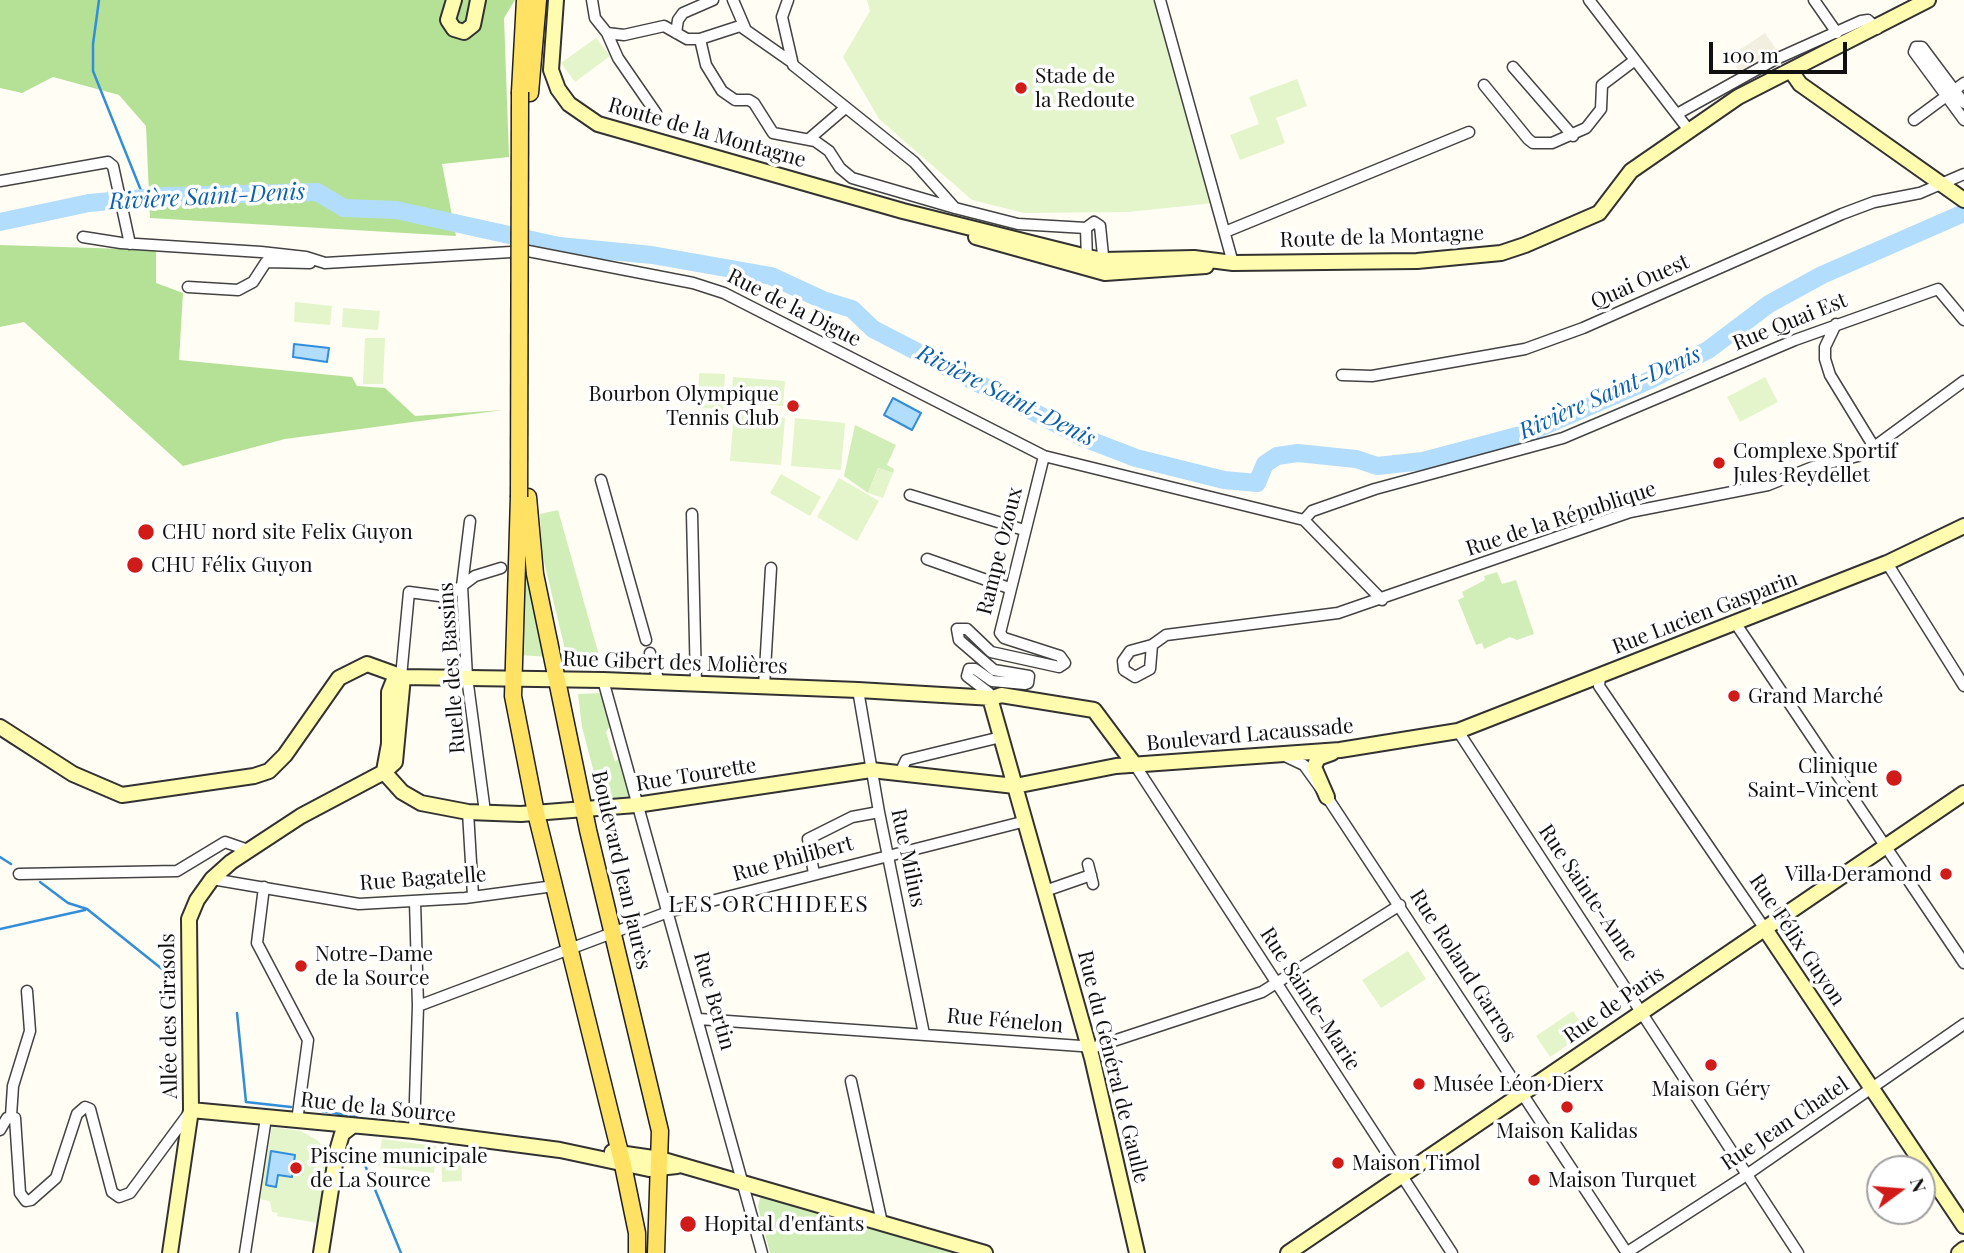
<!DOCTYPE html>
<html>
<head>
<meta charset="utf-8">
<style>
  body { margin:0 }
  #map { position:relative; width:1964px; height:1253px; overflow:hidden; background:#fffdf4; font-family:"Playfair Display",serif }
  canvas { display:block }
  .north { position:absolute; left:1866px; top:1155px; width:70px; height:70px; box-sizing:border-box; background:#fff; border:2px solid #9f9f9f; border-radius:50%; rotate:74deg; font-size:19px; font-weight:700; line-height:28px; text-align:center; color:#101010 }
  .north::after { content:''; display:block; margin:auto; width:24px; height:32px; background:#d01b19; clip-path:polygon(50% 0,100% 100%,50% 72%,0 100%) }
  .scale { position:absolute; left:1709px; top:42px; width:138px; height:32px; box-sizing:border-box; border:4px solid #101010; border-top:0; padding-left:9px; font-size:21px; line-height:24px; white-space:nowrap; color:#101010; -webkit-text-stroke:5px #fff; paint-order:stroke }
</style>
</head>
<body>
<div id="map">
<canvas width="1964" height="1253"></canvas>
<div class="north">N</div>
<div class="scale">100 m</div>
</div>
<script>
const ctx = document.querySelector('canvas').getContext('2d');
ctx.lineJoin = 'round';
function paint(path, color) { ctx.fillStyle = color; ctx.fill(path, 'evenodd'); }
const shape = rows => new Path2D(rows.map(r => 'M' + r).join(''));
function strokePath(path, color, width, dash) { ctx.strokeStyle = color; ctx.lineWidth = width; ctx.lineCap = dash ? 'butt' : 'round'; ctx.setLineDash(dash || []); ctx.stroke(path); }
function label(font, color, halo, rows, align = 'center') {
  ctx.font = font + ' "Playfair Display",serif'; ctx.lineWidth = 7; ctx.setLineDash([]); ctx.textBaseline = 'middle'; ctx.strokeStyle = halo; ctx.fillStyle = color; for (const [text, x, y, turn = 0] of rows) {
    ctx.save(); ctx.translate(x, y); ctx.rotate((+turn || 0) * Math.PI / 180); ctx.textAlign = isNaN(turn) ? turn : align; if (halo) ctx.strokeText(text, 0, 0); ctx.fillText(text, 0, 0); ctx.restore();
  }
}
const green = shape([
  [855,425,896,445,887,465,894,469,893,473,878,468,868,493,844,476],
  [558,510,602,666,568,662,542,553,540,514],
  [525,565,529,566,548,657,520,655],
  [1497,572,1502,584,1516,580,1534,634,1517,640,1510,637,1484,649,1482,643,1476,645,1458,600,1464,597,1462,592,1485,580,1484,576],
  [602,693,611,725,606,732,615,762,620,757,630,796,601,799,582,727,578,694],
  [769,1195,968,1253,770,1253,758,1207,760,1198]
]);
const forest = shape([
  [0,0,515,0,504,18,509,157,442,164,456,236,150,218,146,126,119,95,53,77,22,93,0,88],
  [0,245,156,250,156,283,183,293,179,360,352,377,357,386,385,388,415,416,503,410,285,439,183,466,24,322,0,327]
]);
const pitch = shape([
  [867,0,1156,0,1214,203,1128,212,1024,213,972,200,879,119,843,57,870,11],
  [596,38,610,56,575,82,561,63],
  [1297,79,1307,106,1276,118,1285,143,1240,160,1230,135,1259,124,1249,97],
  [295,302,332,306,330,325,294,322],
  [343,308,380,311,378,330,342,327],
  [365,338,385,338,383,384,363,384],
  [699,373,725,374,723,409,698,408],
  [733,377,785,381,783,406,731,401],
  [1765,377,1778,402,1740,422,1727,397],
  [734,413,785,418,781,465,730,461],
  [795,418,845,423,841,470,791,466],
  [878,468,893,473,883,498,868,493],
  [781,474,821,497,810,516,770,493],
  [839,478,879,501,857,541,817,517],
  [1408,951,1426,979,1381,1008,1362,980],
  [1573,1011,1587,1032,1550,1057,1536,1036],
  [272,1127,301,1131,317,1140,327,1151,329,1158,318,1223,277,1216,278,1213,272,1212,270,1201,259,1199],
  [382,1139,436,1146,434,1173,378,1166],
  [461,1149,462,1181,442,1182,441,1150]
]);
const plaza = shape([
  [1765,33,1778,52,1742,75,1729,57]
]);
const water = shape([
  [294,344,329,348,327,362,293,357,294,344],
  [893,398,921,413,912,430,884,415,893,398],
  [271,1151,295,1155,292,1177,278,1175,276,1187,266,1185,271,1151]
]);
const stream = shape([
  [99,0,93,44,93,71,144,198],
  [0,857,11,864],
  [40,882,68,903,87,909,172,977],
  [0,929,85,910],
  [237,1013,246,1102,291,1107],
  [310,1109,358,1117],
  [365,1165,401,1253]
]);
const river = shape([
  [0,222,89,203,166,196,317,192,344,208,396,210,559,246,652,255,771,276,823,300,852,309,873,329,1084,438,1136,458,1224,480,1257,483,1265,464,1277,456,1298,453,1356,459,1377,466,1423,461,1528,433,1650,380,1708,350,1769,304,1822,275,1964,213]
]);
const street = shape([
  [592,0,595,18,607,33,624,35,664,26,687,39,700,39,740,26,790,61],
  [733,0,745,28],
  [1160,0,1233,263],
  [1589,0,1688,129],
  [1814,0,1837,33],
  [607,33,618,58,656,113],
  [676,33,678,20,683,13,713,0],
  [700,39,706,65,722,91,735,100,749,100,754,103,773,133,815,141,829,151,840,168,852,178,955,208,914,162,793,65,782,17,788,0],
  [1513,67,1573,136],
  [1484,85,1528,139,1533,143,1552,143,1586,128,1601,109,1602,85,1635,60],
  [1964,103,1922,47,1916,47,1914,52,1964,120],
  [1677,114,1774,60,1861,21,1868,20,1877,29],
  [1914,120,1964,83],
  [809,139,844,109],
  [0,181,108,162,113,166,130,244],
  [955,208,1018,224,1086,228],
  [1225,232,1469,132],
  [83,237,121,243,261,252,306,257,325,263,528,251,693,283,724,293,1044,456,1304,520,1382,600],
  [1087,261,1086,228,1094,222,1100,226,1104,265],
  [188,287,238,290,253,282,266,262,310,263],
  [1836,324,1825,347,1825,359,1830,375,1874,447],
  [1342,375,1372,376,1525,349,1583,328,1842,214,1874,202,1920,193,1964,174],
  [601,480,646,640],
  [910,495,1024,530],
  [692,514,696,683],
  [1304,520,1312,511,1375,489,1563,438,1795,340,1938,289,1964,320],
  [470,521,462,586,467,677,485,812],
  [927,559,1009,588],
  [1887,563,1964,686],
  [1736,624,1964,963],
  [1152,645,1150,669,1135,677,1124,670,1123,661,1130,651,1152,645,1166,635,1338,613,1630,512,1768,485,1813,467,1858,456,1874,447,1964,381],
  [650,653,659,682],
  [401,677,409,592,447,597,475,576,501,568],
  [1600,677,1599,686,1765,929],
  [603,680,762,1253],
  [764,687,771,568],
  [858,690,879,812,924,1034],
  [990,698,989,693,967,676,969,669,975,669,992,681,1025,684,1028,683,1029,676,994,670,959,640,957,629,967,629,991,652,1059,667,1065,663,1060,656,1004,638,1000,633,1044,456],
  [1458,731,1798,1253],
  [1287,757,1304,765,1327,797,1627,1253],
  [1135,765,1452,1253],
  [900,773,906,760,1001,737],
  [468,812,473,896],
  [1088,864,1093,884],
  [19,874,177,871,225,842,248,850],
  [814,874,808,839,852,817,879,812],
  [212,879,359,904,465,898,554,886],
  [264,887,257,943,308,1040,297,1121],
  [1045,891,1091,875],
  [418,1006,668,912,1026,821],
  [699,1019,1095,1047,1262,992,1400,905],
  [851,1081,882,1223],
  [11,1116,13,1086,30,1031,27,991],
  [0,1130,7,1118,15,1118,20,1193,26,1201,31,1200,56,1178,77,1114,85,1107,90,1109,112,1192,119,1197,130,1193,189,1113],
  [414,1131,418,1006,415,901],
  [245,1253,266,1118],
  [1626,1253,1742,1178,1964,1024]
]);
const secondary = shape([
  [454,0,448,20,454,29,464,32,473,25,478,0],
  [556,0,551,70,558,89,569,104,598,124,903,211,1087,257,1103,260,1194,258,1233,263,1417,261,1501,253,1525,245,1599,213,1631,171,1738,97,1928,0],
  [1791,71,1800,84,1964,200],
  [976,237,1105,273,1206,266],
  [990,698,1092,1058,1137,1253],
  [0,727,73,774,122,795,254,776,269,771,285,755,339,678,367,664,403,677,603,680,858,690,993,698,1001,695,1094,710,1135,765],
  [384,771,389,744,389,692,393,682,400,676],
  [384,772,402,792,421,803,468,812,521,814,636,805,871,770,1015,786,1116,766,1340,750,1458,731,1887,563,1964,526],
  [1327,797,1314,767,1318,758,1332,753],
  [1765,929,1964,1226],
  [191,1110,414,1131,560,1150,649,1169,677,1166],
  [612,1152,660,1159,985,1253],
  [170,1253,191,1110,189,919,197,900,212,879,231,862,301,816,384,772,395,762,403,677],
  [321,1253,337,1151,342,1134,351,1127],
  [1288,1253,1964,793],
  [1959,1253,1964,1249]
]);
const primary = shape([
  [520,92,525,0],
  [530,93,538,0],
  [519,497,513,696,536,813,623,1165,637,1233,637,1253],
  [528,497,535,574,588,830,660,1131,656,1253]
]);
const primaryBridge = shape([
  [519,497,520,92]
]);
const markers = [
  [1021,88,7,"#d01b19"],
  [793,406,7,"#d01b19"],
  [1719,463,7,"#d01b19"],
  [146,532,9,"#d01b19"],
  [135,565,9,"#d01b19"],
  [1734,696,7,"#d01b19"],
  [1894,778,9,"#d01b19"],
  [1946,874,7,"#d01b19"],
  [301,966,7,"#d01b19"],
  [1711,1065,7,"#d01b19"],
  [1419,1084,7,"#d01b19"],
  [1567,1107,7,"#d01b19"],
  [1338,1163,7,"#d01b19"],
  [296,1168,7,"#d01b19"],
  [1534,1180,7,"#d01b19"],
  [688,1224,9,"#d01b19"]
];
const poiNames = [
  ["Stade de",1035,76],
  ["la Redoute",1035,100],
  ["Bourbon Olympique",779,394,"right"],
  ["Tennis Club",779,418,"right"],
  ["Complexe Sportif",1733,451],
  ["Jules Reydellet",1733,475],
  ["CHU nord site Felix Guyon",162,532],
  ["CHU Félix Guyon",151,565],
  ["Grand Marché",1748,696],
  ["Clinique",1878,766,"right"],
  ["Saint-Vincent",1878,790,"right"],
  ["Villa Deramond",1932,874,"right"],
  ["Notre-Dame",315,954],
  ["de la Source",315,978],
  ["Musée Léon Dierx",1433,1084],
  ["Maison Géry",1711,1089,"center"],
  ["Maison Kalidas",1567,1131,"center"],
  ["Piscine municipale",310,1156],
  ["de La Source",310,1180],
  ["Maison Timol",1352,1163],
  ["Maison Turquet",1548,1180],
  ["Hopital d'enfants",704,1224]
];
const streetNames = [
  ["Route de la Montagne",707,133,16],
  ["Route de la Montagne",1382,237,-2],
  ["Quai Ouest",1640,282,-24],
  ["Rue de la Digue",794,308,27],
  ["Rue Quai Est",1790,322,-22],
  ["Rue de la République",1561,519,-18],
  ["Rampe Ozoux",1000,551,-76],
  ["Rue Lucien Gasparin",1705,613,-21],
  ["Rue Gibert des Molières",675,663,2],
  ["Ruelle des Bassins",452,668,-94],
  ["Boulevard Lacaussade",1250,735,-5],
  ["Rue Tourette",696,775,-9],
  ["Rue Milius",908,858,78],
  ["Rue Philibert",793,859,-15],
  ["Boulevard Jean Jaurès",621,870,77],
  ["Rue Bagatelle",423,879,-4],
  ["Rue Sainte-Anne",1588,893,56],
  ["Rue Félix Guyon",1797,940,56],
  ["Rue Roland Garros",1463,966,57],
  ["Rue Sainte-Marie",1310,999,57],
  ["Rue Bertin",714,1001,74],
  ["Rue de Paris",1614,1005,-35],
  ["Allée des Girasols",169,1016,-91],
  ["Rue Fénelon",1005,1021,5],
  ["Rue du Général de Gaulle",1113,1067,76],
  ["Rue de la Source",378,1108,6],
  ["Rue Jean Chatel",1785,1124,-34]
];
const waterNames = [
  ["Rivière Saint-Denis",207,197,-3],
  ["Rivière Saint-Denis",1610,393,-24],
  ["Rivière Saint-Denis",1006,396,27]
];
const neighbourhoodNames = [
  ["LES ORCHIDEES",769,905]
];
paint(green, '#d1eeb8');
paint(forest, '#b4e196');
paint(pitch, '#e4f5cb');
paint(plaza, '#f2eee0');
paint(water, '#b3ddfc');
strokePath(water, '#338eda', 2);
strokePath(stream, '#338eda', 2.5);
strokePath(river, '#b3ddfc', 18);
strokePath(street, '#434343', 13);
strokePath(secondary, '#323232', 18);
strokePath(primary, '#212121', 19);
strokePath(street, '#fff', 10);
strokePath(secondary, '#fffbaf', 14);
strokePath(primary, '#ffe264', 16);
strokePath(primaryBridge, '#212121', 19, []);
strokePath(primaryBridge, '#ffe264', 16);
for (const [x, y, r, color] of markers) { const dot = new Path2D(); dot.arc(x, y, r, 0, 2 * Math.PI); ctx.fillStyle = color; ctx.fill(dot); strokePath(dot, '#fff', 2.5); }
label('21px', '#101010', '#fff', poiNames, 'left');
label('21px', '#101010', '#fff', streetNames);
label('italic 23px', '#0b5fb0', '#fff', waterNames);
ctx.letterSpacing = '2px';
label('23px', '#101010', '#fff', neighbourhoodNames);
ctx.letterSpacing = '0px';
</script>
</body>
</html>
